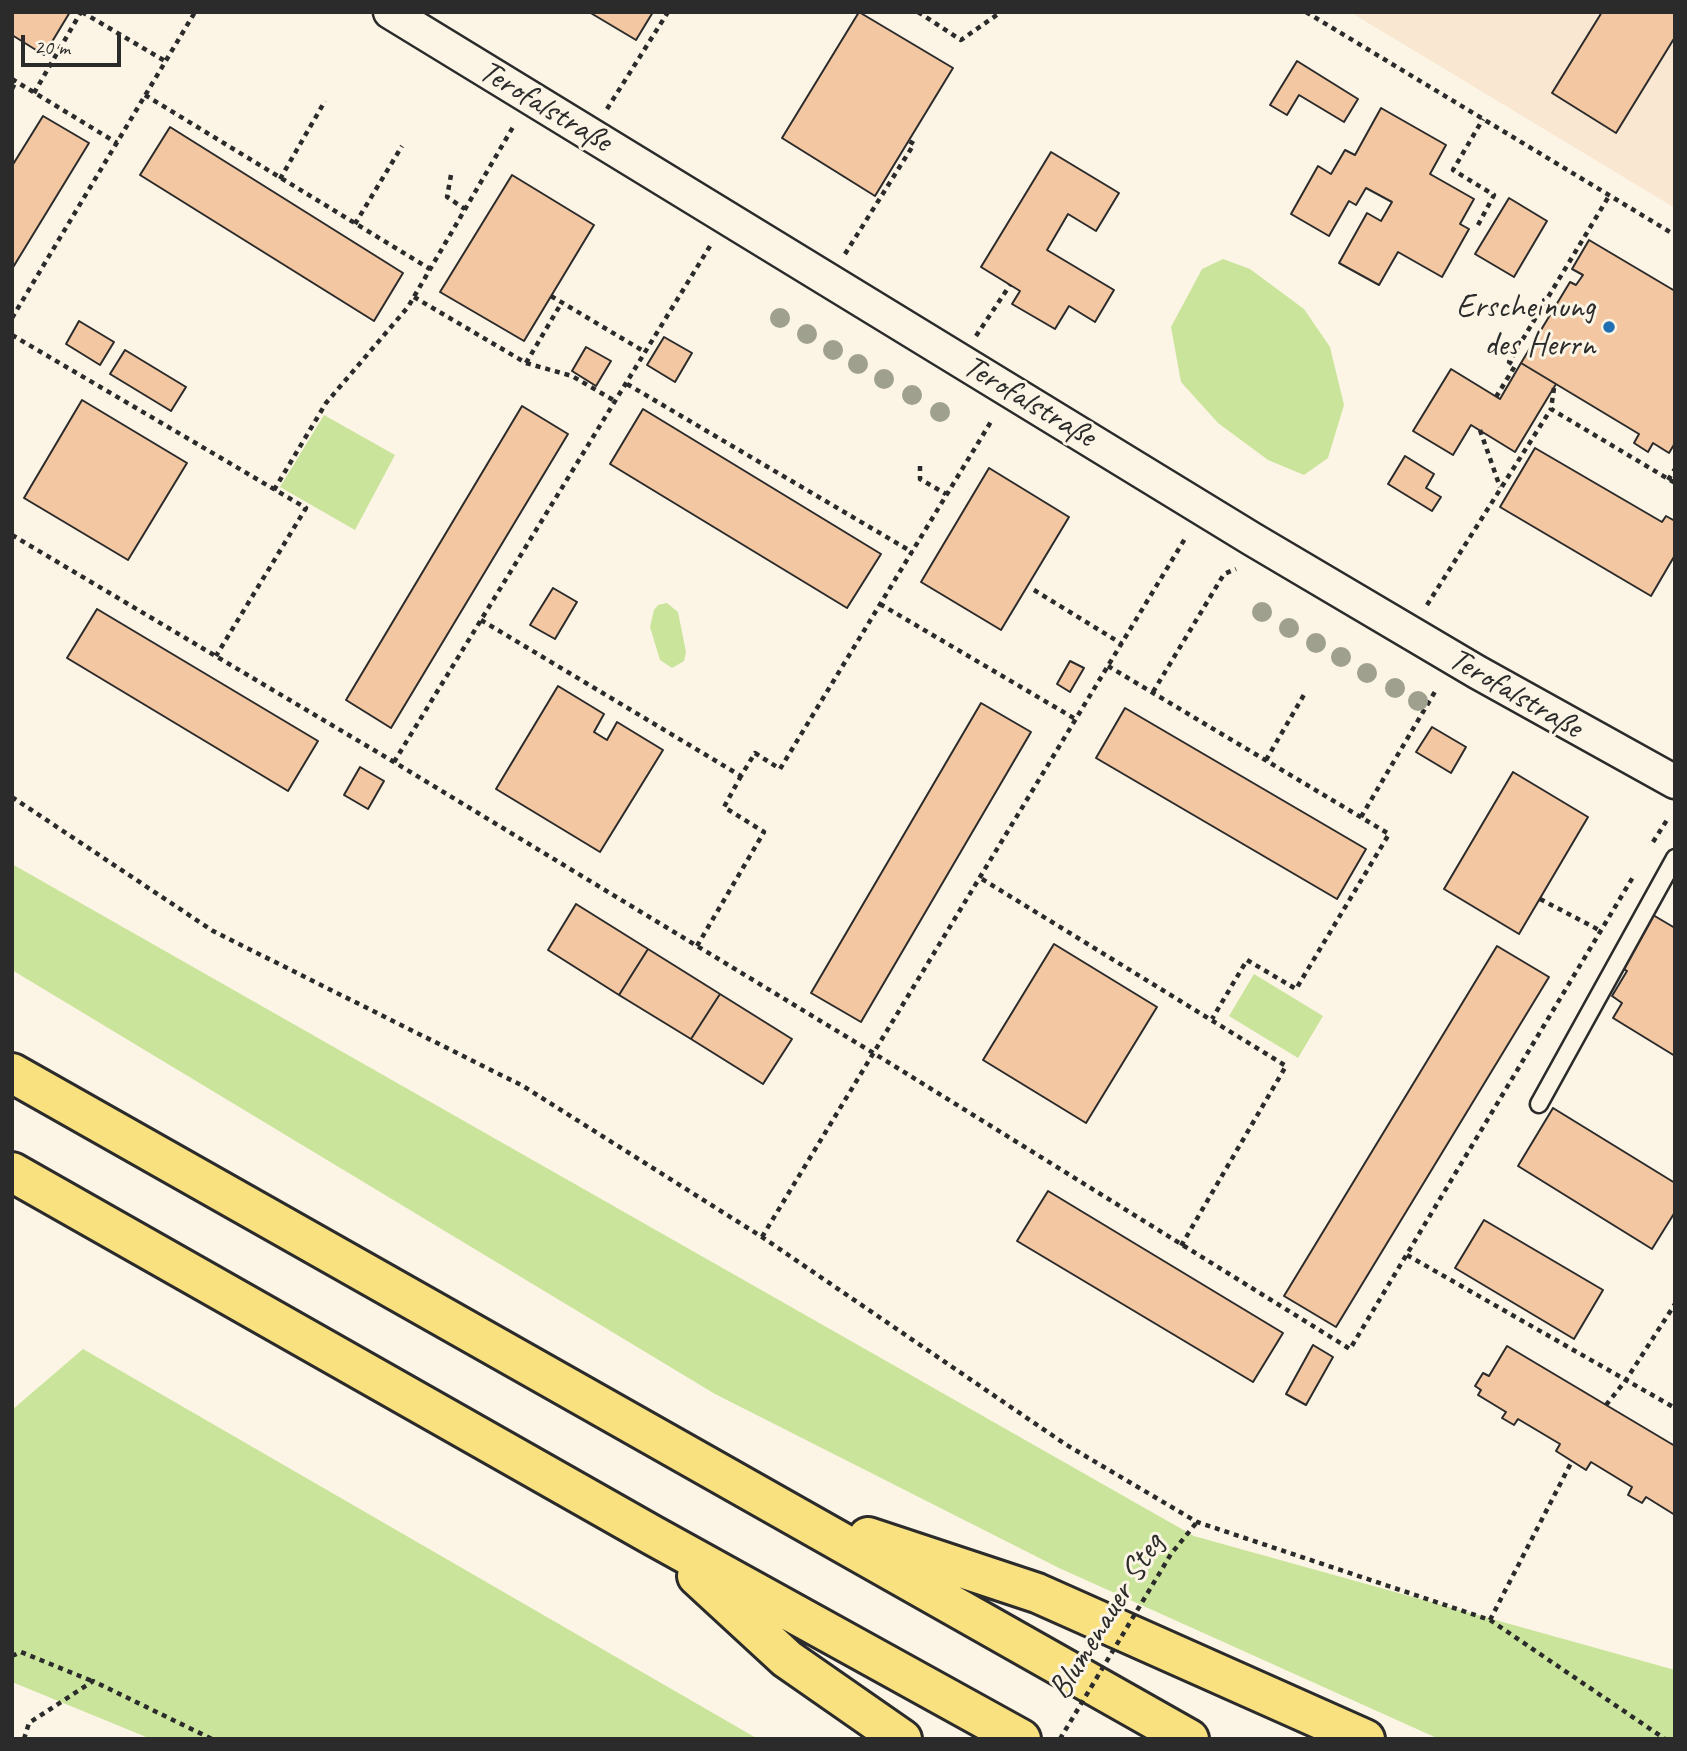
<!DOCTYPE html>
<html>
<head>
<meta charset="utf-8">
<style>
  body { margin:0 }
  #map { position:relative; width:1687px; height:1751px; overflow:hidden; background:#fcf5e5; font-family:Caveat,sans-serif }
  canvas { display:block }
  .frame { position:absolute; inset:0; border:14px solid #2b2b2b; pointer-events:none }
  .scale { position:absolute; left:21px; top:35px; width:100px; height:32px; box-sizing:border-box; border:4px solid #2b2b2b; border-top:0; padding-left:9px; font-size:21px; line-height:24px; white-space:nowrap; color:#2b2b2b; -webkit-text-stroke:5px #fcf5e5; paint-order:stroke }
</style>
</head>
<body>
<div id="map">
<canvas width="1687" height="1751"></canvas>
<div class="frame"></div>
<div class="scale">20 m</div>
</div>
<script>
const ctx = document.querySelector('canvas').getContext('2d');
ctx.lineJoin = 'round';
function paint(path, color) { ctx.fillStyle = color; ctx.fill(path, 'evenodd'); }
const shape = rows => new Path2D(rows.map(r => 'M' + r).join(''));
function strokePath(path, color, width, dash) { ctx.strokeStyle = color; ctx.lineWidth = width; ctx.lineCap = dash ? 'butt' : 'round'; ctx.setLineDash(dash || []); ctx.stroke(path); }
function label(font, color, halo, rows, align = 'center') {
  ctx.font = font + ' Caveat,sans-serif'; ctx.lineWidth = 6; ctx.setLineDash([]); ctx.textBaseline = 'middle'; ctx.strokeStyle = halo; ctx.fillStyle = color; for (const [text, x, y, turn = 0] of rows) {
    ctx.save(); ctx.translate(x, y); ctx.rotate((+turn || 0) * Math.PI / 180); ctx.textAlign = isNaN(turn) ? turn : align; if (halo) ctx.strokeText(text, 0, 0); ctx.fillText(text, 0, 0); ctx.restore();
  }
}
const built = shape([
  [1350,12,1675,12,1675,208]
]);
const green = shape([
  [1223,259,1250,269,1304,309,1330,347,1344,405,1328,458,1304,475,1268,460,1218,423,1181,382,1171,327,1202,269],
  [324,415,395,455,355,530,280,487],
  [667,603,678,612,686,652,684,661,672,668,660,660,650,627,654,610,658,605],
  [12,864,1194,1536,1675,1670,1675,1739,1439,1739,1059,1568,715,1394,12,970],
  [1254,974,1323,1016,1298,1058,1229,1016],
  [83,1349,758,1739,151,1739,12,1682,12,1410]
]);
const building = shape([
  [12,12,70,12,44,55,12,35,12,12],
  [589,12,653,12,636,40,589,12],
  [859,12,953,68,875,196,782,138,859,12],
  [1602,12,1675,12,1675,37,1616,133,1552,93,1602,12],
  [1297,61,1358,99,1344,122,1299,95,1287,115,1270,105,1297,61],
  [1381,108,1446,145,1430,174,1474,199,1460,224,1469,229,1442,277,1398,252,1379,285,1339,263,1367,213,1381,221,1392,202,1366,188,1356,205,1349,201,1329,236,1291,214,1318,166,1331,174,1345,150,1355,155,1381,108],
  [43,116,89,143,12,269,12,166,43,116],
  [170,127,403,273,374,321,140,175,170,127],
  [1051,152,1119,193,1096,231,1068,214,1047,250,1114,290,1095,322,1069,306,1055,329,1012,304,1020,291,981,267,1051,152],
  [512,175,594,225,524,341,440,292,512,175],
  [1509,198,1547,221,1514,277,1475,254,1509,198],
  [1589,240,1675,291,1675,443,1669,453,1653,443,1648,452,1634,443,1639,434,1521,363,1570,282,1576,285,1583,275,1572,269,1589,240],
  [79,321,114,342,100,365,66,344,79,321],
  [664,337,692,353,675,382,647,365,664,337],
  [586,347,611,361,596,386,572,371,586,347],
  [125,350,186,387,171,411,110,374,125,350],
  [1521,363,1556,384,1515,452,1471,425,1453,455,1413,431,1451,369,1500,399,1521,363],
  [82,400,187,463,128,560,24,498,82,400],
  [522,406,568,434,391,728,346,700,522,406],
  [643,409,881,554,847,608,610,464,643,409],
  [1535,448,1662,522,1666,516,1675,521,1675,555,1651,596,1500,507,1535,448],
  [1405,456,1434,474,1426,488,1441,497,1432,511,1388,484,1405,456],
  [989,468,1069,517,1001,630,921,582,989,468],
  [553,588,577,602,555,639,530,625,553,588],
  [97,609,318,741,288,791,67,658,97,609],
  [1070,661,1084,668,1070,692,1057,684,1070,661],
  [558,686,604,714,594,732,607,740,617,722,663,750,600,852,496,789,558,686],
  [981,703,1031,732,861,1022,811,993,981,703],
  [1125,708,1366,849,1337,899,1096,758,1125,708],
  [1432,727,1466,747,1451,773,1416,752,1432,727],
  [360,767,384,781,368,809,344,795,360,767],
  [1513,772,1588,817,1519,934,1444,889,1513,772],
  [576,904,648,949,619,995,548,950,576,904],
  [1653,915,1675,928,1675,1056,1613,1018,1622,1003,1612,996,1627,971,1621,967,1653,915],
  [1054,944,1157,1007,1086,1123,983,1060,1054,944],
  [1497,946,1549,977,1336,1327,1284,1296,1497,946],
  [648,949,720,994,691,1039,619,995,648,949],
  [720,994,792,1039,763,1084,691,1039,720,994],
  [1553,1108,1675,1183,1675,1212,1652,1249,1518,1166,1553,1108],
  [1048,1191,1283,1333,1253,1382,1017,1241,1048,1191],
  [1484,1220,1603,1290,1574,1339,1455,1268,1484,1220],
  [1313,1345,1333,1357,1306,1405,1286,1394,1313,1345],
  [1507,1346,1675,1446,1675,1515,1646,1497,1642,1503,1628,1495,1632,1487,1591,1462,1586,1470,1556,1451,1560,1444,1518,1419,1514,1425,1502,1418,1506,1412,1478,1395,1481,1390,1475,1386,1483,1373,1489,1376,1507,1346]
]);
const path = shape([
  [82,12,165,61],
  [918,12,961,40,1001,12],
  [1306,12,1675,235],
  [12,79,117,143],
  [12,89,16,81],
  [34,93,81,12],
  [145,95,430,269],
  [607,109,668,12],
  [451,175,447,197,465,209],
  [280,179,325,101],
  [355,224,402,146],
  [1478,225,1494,195,1453,170,1483,119],
  [845,254,914,144,909,141],
  [551,296,645,352],
  [414,297,526,363,572,376,615,401],
  [12,318,195,12],
  [12,335,306,508,216,656],
  [976,336,1010,285],
  [526,363,562,302],
  [627,384,912,552],
  [1554,388,1551,409,1675,483],
  [1496,397,1515,366,1509,362,1609,196],
  [1480,430,1500,487],
  [920,466,920,479,946,494],
  [1668,480,1675,469],
  [274,490,326,403,408,307,513,127],
  [12,535,394,762,875,1054,1350,1349,1633,877],
  [1034,590,1122,644],
  [880,604,1077,720],
  [1427,605,1551,409],
  [481,620,741,776,755,753,780,769,992,420],
  [1108,666,1389,834,1296,989,1247,960,1212,1019],
  [1153,692,1224,574,1236,569],
  [1266,760,1305,693],
  [394,762,710,246],
  [12,797,213,931,523,1086,762,1237,1065,1444,1197,1522,1490,1620,1665,1739],
  [1361,817,1436,690],
  [1653,842,1667,820],
  [982,879,1286,1066,1181,1246],
  [1540,899,1601,931],
  [697,946,764,832,724,807,741,776],
  [762,1237,1186,537],
  [1407,1255,1675,1408],
  [1606,1405,1626,1380,1675,1304],
  [1490,1620,1572,1461],
  [12,1656,21,1652,92,1681],
  [24,1739,29,1723,93,1681,212,1739]
]);
const service = shape([
  [1539,1104,1675,858]
]);
const minor = shape([
  [390,12,1252,539,1477,672,1675,782]
]);
const motorway = shape([
  [12,1073,1189,1739],
  [12,1172,652,1535,1021,1739],
  [868,1537,1037,1593,1365,1739],
  [697,1576,787,1659,902,1739]
]);
const pathBridge = shape([
  [1060,1739,1171,1554,1197,1522]
]);
const trees = [
  [780,318],
  [807,334],
  [833,350],
  [858,364],
  [884,379],
  [912,395],
  [940,412],
  [1262,612],
  [1289,628],
  [1316,643],
  [1341,657],
  [1367,673],
  [1395,688],
  [1418,701]
];
const markers = [
  [1609,327,7,"#1f6fb2"]
];
const streetNames = [
  ["Terofalstraße",545,107,31],
  ["Terofalstraße",1029,402,31],
  ["Terofalstraße",1515,694,30],
  ["Blumenauer Steg",1107,1617,-58]
];
const poiNames = [
  ["Erscheinung",1595,308],
  ["des Herrn",1595,346]
];
paint(built, '#f9e7d1');
paint(green, '#cae59b');
paint(building, '#f2c7a1');
strokePath(building, '#2b2b2b', 2);
strokePath(service, '#2b2b2b', 21);
strokePath(minor, '#2b2b2b', 37);
strokePath(motorway, '#2b2b2b', 44);
strokePath(path, '#2b2b2b', 4.5, [5, 5]);
strokePath(service, '#fcf5e5', 16);
strokePath(minor, '#fcf5e5', 32);
strokePath(motorway, '#fae180', 38);
strokePath(pathBridge, '#2b2b2b', 4.5, [5, 5]);
ctx.fillStyle = '#9fa08e';
for (const [x, y] of trees) { ctx.beginPath(); ctx.arc(x, y, 10, 0, 2 * Math.PI); ctx.fill(); }
for (const [x, y, r, color] of markers) { const dot = new Path2D(); dot.arc(x, y, r, 0, 2 * Math.PI); ctx.fillStyle = color; ctx.fill(dot); strokePath(dot, '#fcf5e5', 2.5); }
label('33px', '#2b2b2b', '#fcf5e5', streetNames);
label('33px', '#2b2b2b', '#fcf5e5', poiNames, 'right');
</script>
</body>
</html>
